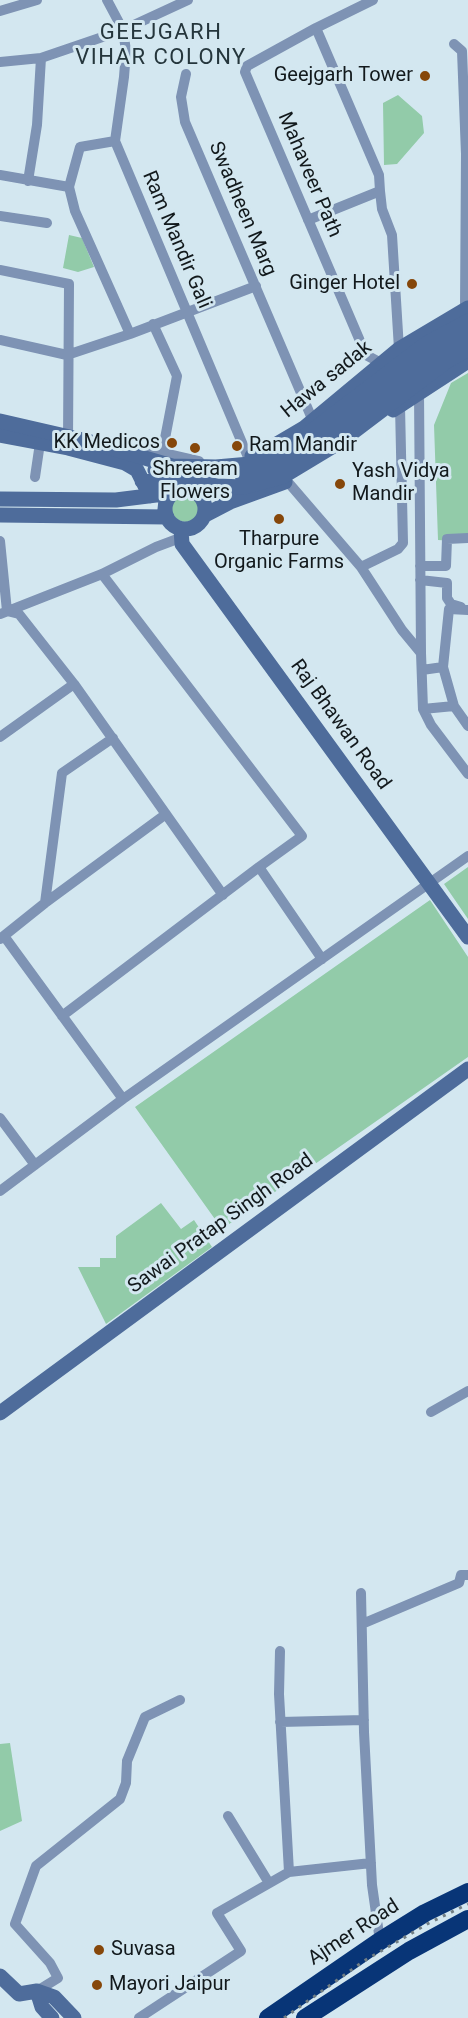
<!DOCTYPE html>
<html>
<head>
<meta charset="utf-8">
<style>
  body { margin:0 }
  canvas { display:block; background:#d3e7f0 }
</style>
</head>
<body>
<canvas width="468" height="2018"></canvas>
<script>
const ctx = document.querySelector('canvas').getContext('2d');
ctx.lineJoin = 'round';
function paint(path, color) { ctx.fillStyle = color; ctx.fill(path, 'evenodd'); }
const shape = rows => new Path2D(rows.map(r => 'M' + r).join(''));
function strokePath(path, color, width, dash) { ctx.strokeStyle = color; ctx.lineWidth = width; ctx.lineCap = dash ? 'butt' : 'round'; ctx.setLineDash(dash || []); ctx.stroke(path); }
function label(font, color, halo, rows, align = 'center') {
  ctx.font = font + ' Roboto,sans-serif'; ctx.lineWidth = 6; ctx.setLineDash([]); ctx.textBaseline = 'middle'; ctx.strokeStyle = halo; ctx.fillStyle = color; for (const [text, x, y, turn = 0] of rows) {
    ctx.save(); ctx.translate(x, y); ctx.rotate((+turn || 0) * Math.PI / 180); ctx.textAlign = isNaN(turn) ? turn : align; if (halo) ctx.strokeText(text, 0, 0); ctx.fillText(text, 0, 0); ctx.restore();
  }
}
const green = shape([
  [398,95,422,116,424,133,397,164,384,165,383,103],
  [69,235,82,238,94,267,78,272,63,268],
  [468,373,468,542,438,540,434,425,451,383],
  '171 507a15 15 0 1 1 30 0a15 15 0 1 1-30 0Z',
  [468,867,468,919,444,884],
  [430,900,468,957,468,1057,222,1229,135,1107],
  [161,1203,181,1229,194,1220,212,1247,106,1324,78,1267,100,1267,100,1258,116,1258,116,1236],
  [10,1743,22,1821,0,1831,0,1744]
]);
const street = shape([
  [107,0,123,30,126,51,124,77,115,141,248,457],
  [373,0,316,28,247,66,245,72,366,355,381,363],
  [0,11,37,0],
  [454,44,462,51,466,154,465,309],
  [0,62,41,58,123,30,188,0],
  [186,74,181,97,185,122,313,421],
  [115,141,80,147,69,187,75,211,130,334],
  [0,175,69,187],
  [28,181,37,125,41,58],
  [380,191,382,209,392,235,399,349],
  [0,216,47,223],
  [308,220,380,191,379,175,316,28],
  [0,270,69,284,68,441],
  [153,324,177,376,162,454,157,457],
  [0,340,67,355,130,334,256,286],
  [419,392,421,653,423,709,431,725,468,774],
  [112,441,199,461],
  [35,477,40,443],
  [287,481,361,567,402,630,421,653],
  [0,541,7,611,19,614,74,684,223,895],
  [420,566,446,566,447,539,468,538],
  [361,567,398,549,403,543,400,406],
  [102,574,302,836,259,867],
  [420,580,447,583,447,598,451,604,461,607],
  [0,614,102,574,156,547,180,538],
  [443,667,454,706],
  [422,670,443,667,449,609,468,610],
  [423,709,454,706,468,726],
  [0,737,74,684],
  [45,903,62,773,113,738],
  [0,939,45,903,166,814],
  [62,1016,259,867,322,959],
  [123,1099,468,856],
  [0,1118,35,1165],
  [0,1191,123,1099,4,936],
  [431,1412,468,1391],
  [361,1593,364,1732,372,1885,380,1941],
  [362,1624,459,1583,461,1575,468,1575],
  [280,1651,279,1694,289,1872,371,1863],
  [280,1722,364,1720],
  [228,1816,269,1883],
  [37,1991,58,1978,50,1963,15,1924,36,1866,120,1799,126,1783,127,1761,145,1717,180,1700],
  [139,2018,241,1951,217,1913,289,1872]
]);
const secondary = shape([
  [393,410,468,361],
  [0,435,68,448,125,463,137,470,150,496],
  [252,456,265,451,304,428,399,349,468,308],
  [142,481,185,484],
  '165 509a20 20 0 1 1 40 0a20 20 0 1 1-40 0Z',
  [0,499,116,500,172,493],
  [0,515,167,517],
  [205,515,230,502,285,482],
  [181,529,182,544,468,937],
  [0,1413,468,1069],
  [0,1976,19,1994,37,1991],
  [37,1991,54,1997,74,2018],
  [37,1991,42,2007,52,2018]
]);
const highway = shape([
  [268,2018,380,1941,425,1913,468,1892],
  [305,2018,409,1951,468,1919]
]);
const rail = shape([
  [284,2018,364,1961,429,1923,468,1904]
]);
const secondaryBridge = shape([
  [0,421,87,441,172,466,216,467,250,464,276,454,305,436,427,343,468,321],
  [155,470,170,476,217,486,244,487,282,477,340,442,447,361,468,349],
  [242,475,253,474,279,466,303,452,433,356,468,336]
]);
const markers = [
  [425,76,6,"#86470a"],
  [412,284,6,"#86470a"],
  [172,443,6,"#86470a"],
  [237,446,6,"#86470a"],
  [195,448,6,"#86470a"],
  [340,484,6,"#86470a"],
  [279,519,6,"#86470a"],
  [99,1950,6,"#86470a"],
  [97,1985,6,"#86470a"]
];
const poiNames = [
  ["Geejgarh Tower",413,76,"right"],
  ["Ginger Hotel",400,284,"right"],
  ["KK Medicos",160,443,"right"],
  ["Ram Mandir",249,446],
  ["Shreeram",195,470,"center"],
  ["Flowers",195,493,"center"],
  ["Yash Vidya",352,472],
  ["Mandir",352,495],
  ["Tharpure",279,540,"center"],
  ["Organic Farms",279,563,"center"],
  ["Suvasa",111,1950],
  ["Mayori Jaipur",109,1985]
];
const streetNames = [
  ["Mahaveer Path",309,175,67],
  ["Swadheen Marg",242,209,67],
  ["Ram Mandir Gali",176,240,67],
  ["Hawa sadak",327,380,-39],
  ["Raj Bhawan Road",340,725,54],
  ["Sawai Pratap Singh Road",221,1224,-36],
  ["Ajmer Road",354,1933,-33]
];
const quarterNames = [
  ["GEEJGARH",161,33],
  ["VIHAR COLONY",161,58]
];
paint(green, '#92cba9');
strokePath(street, '#7e93b4', 10);
strokePath(secondary, '#4e6c9b', 15);
strokePath(highway, '#083577', 18);
strokePath(rail, '#717e84', 3, [3, 6]);
strokePath(secondaryBridge, '#4e6c9b', 15);
for (const [x, y, r, color] of markers) { const dot = new Path2D(); dot.arc(x, y, r, 0, 2 * Math.PI); ctx.fillStyle = color; ctx.fill(dot); strokePath(dot, '#d3e7f0', 2); }
label('20px', '#12191c', '#d3e7f0', poiNames, 'left');
label('20px', '#12191c', '#d3e7f0', streetNames);
ctx.letterSpacing = '1.5px';
label('22px', '#25363c', '#d3e7f0', quarterNames);
ctx.letterSpacing = '0px';
</script>
</body>
</html>
